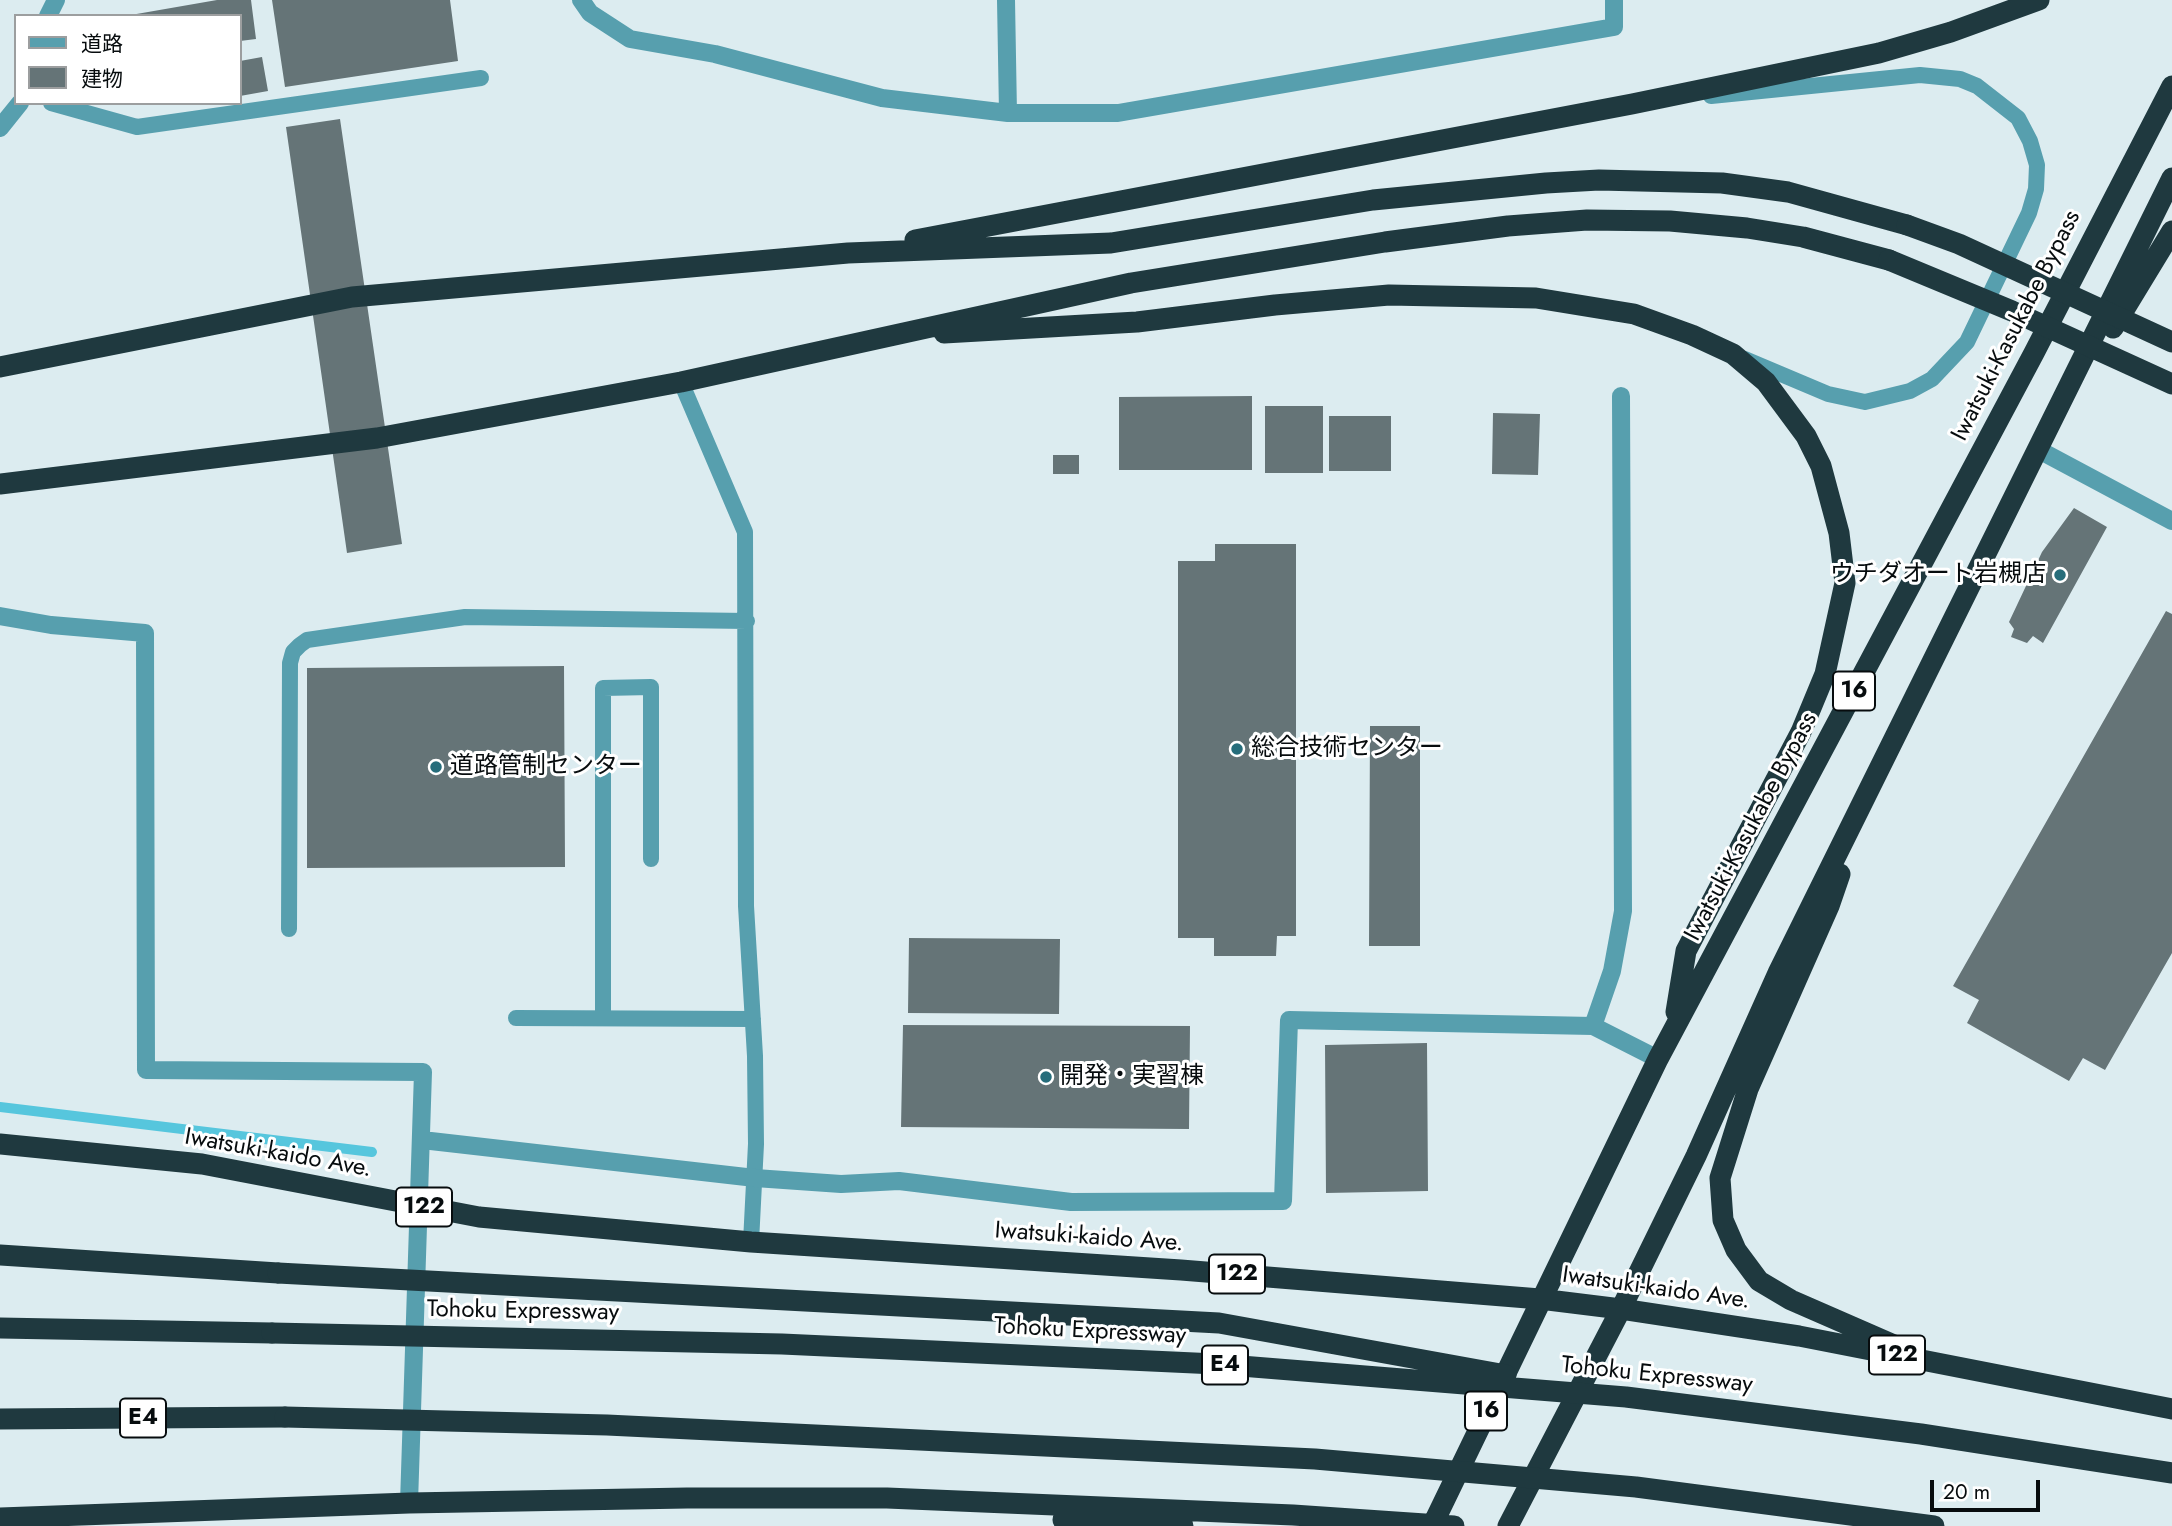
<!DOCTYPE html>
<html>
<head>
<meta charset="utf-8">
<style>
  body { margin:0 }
  #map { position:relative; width:2172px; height:1526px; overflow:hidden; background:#dcecf0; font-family:Jost,"Noto Sans JP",sans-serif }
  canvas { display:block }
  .legend { position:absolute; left:14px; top:14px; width:228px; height:91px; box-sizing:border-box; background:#fff; border:2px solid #9c9e9f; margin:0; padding:9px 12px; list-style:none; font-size:21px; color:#070c0e }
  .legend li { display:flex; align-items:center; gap:14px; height:35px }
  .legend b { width:35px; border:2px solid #9c9e9f }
  .scale { position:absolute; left:1930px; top:1480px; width:110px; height:32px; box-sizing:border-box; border:4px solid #070c0e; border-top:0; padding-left:9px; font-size:21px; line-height:24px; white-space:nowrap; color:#070c0e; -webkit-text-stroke:5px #fff; paint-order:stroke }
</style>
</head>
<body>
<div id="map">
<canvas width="2172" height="1526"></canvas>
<ul class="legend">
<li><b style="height:9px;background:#579fae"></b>道路</li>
<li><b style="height:19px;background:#657477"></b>建物</li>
</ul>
<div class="scale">20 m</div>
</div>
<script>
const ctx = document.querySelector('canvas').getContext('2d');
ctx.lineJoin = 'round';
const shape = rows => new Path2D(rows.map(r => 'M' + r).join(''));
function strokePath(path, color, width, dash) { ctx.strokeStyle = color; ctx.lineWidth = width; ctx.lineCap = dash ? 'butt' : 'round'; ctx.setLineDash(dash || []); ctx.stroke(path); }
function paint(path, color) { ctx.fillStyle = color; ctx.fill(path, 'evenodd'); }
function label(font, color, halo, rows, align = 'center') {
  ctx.font = font + ' Jost,"Noto Sans JP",sans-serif'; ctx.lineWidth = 6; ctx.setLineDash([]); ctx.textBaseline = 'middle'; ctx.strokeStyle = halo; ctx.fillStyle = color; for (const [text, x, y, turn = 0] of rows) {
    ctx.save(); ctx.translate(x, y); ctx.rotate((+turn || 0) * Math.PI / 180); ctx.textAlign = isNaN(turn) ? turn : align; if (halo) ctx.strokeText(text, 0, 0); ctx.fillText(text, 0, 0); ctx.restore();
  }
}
const stream = shape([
  [0,1107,372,1152]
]);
const building = shape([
  [217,0,251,0,256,39,240,41,240,16,125,16],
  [272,0,450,0,458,61,285,87],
  [262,57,268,91,240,96,240,61],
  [340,119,402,544,347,553,286,127],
  [1252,396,1252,470,1119,470,1119,397],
  [1265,406,1323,406,1323,473,1265,473],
  [1493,413,1540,414,1538,475,1492,474],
  [1329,416,1391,416,1391,471,1329,471],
  [1053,455,1079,455,1079,474,1053,474],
  [2074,508,2107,527,2043,643,2033,636,2027,643,2011,637,2014,629,2009,622,2042,552],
  [1215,544,1296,544,1296,936,1277,936,1276,956,1214,956,1214,938,1178,938,1178,561,1215,561],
  [2166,611,2172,614,2172,953,2105,1070,2083,1058,2069,1081,1967,1023,1979,1000,1953,986],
  [564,666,565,867,307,868,307,668],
  [1370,726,1420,726,1420,946,1369,946],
  [909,938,1060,939,1059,1014,908,1013],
  [903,1025,1190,1026,1189,1129,901,1127],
  [1427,1043,1428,1191,1326,1193,1325,1045]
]);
const lane = shape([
  [1711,96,1920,75,1960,79,1977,86,2018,118,2030,141,2037,165,2036,189,2029,213,1967,342,1932,379,1910,391,1865,402,1828,394,1745,359],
  [51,103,137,127,481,78],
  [681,382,745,532,746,906,755,1056,756,1144,751,1242],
  [289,929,290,663,293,652,300,645,307,640,465,617,747,621],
  [516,1018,753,1019],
  [603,1018,603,688,651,687,651,859]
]);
const street = shape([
  [581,0,590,13,630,39,715,54,882,98,1008,113,1118,113,1614,27,1614,0],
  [1006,0,1008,113],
  [48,16,56,0],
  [0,128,20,103],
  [2039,450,2172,521],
  [0,616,51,625,145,633,146,1070,423,1072,409,1503],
  [1593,1026,1612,971,1623,911,1621,396],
  [422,1140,755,1178,841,1184,899,1181,1071,1202,1283,1201,1289,1020,1593,1026,1658,1059]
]);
const highway = shape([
  [915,240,1632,104,1879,53,1951,32,2039,0],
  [2113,328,2172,231],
  [944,333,1137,322,1275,305,1389,295,1536,298,1634,314,1692,335,1733,354,1766,382,1806,436,1821,466,1839,533,1845,583,1825,674,1801,732,1686,951,1676,1012],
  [0,367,352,297,848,253,1111,243,1373,200,1546,183,1599,180,1722,183,1788,192,1907,225],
  [0,484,377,438,681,382,1131,283,1385,242,1508,226,1587,220,1670,221,1747,228,1803,237,1889,260],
  [1840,874,1829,906,1748,1089,1720,1178,1723,1220,1736,1250,1759,1281,1791,1300,1901,1348],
  [0,1144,202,1164,479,1217,751,1242,1181,1270,1540,1299,1621,1309,1799,1336,2172,1409],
  [0,1255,278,1273],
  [0,1328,272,1333],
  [0,1419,285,1417],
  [0,1518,409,1503,687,1498,887,1498,1293,1515,1454,1526],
  [1063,1520,1183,1526],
  [1432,1526,1658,1059,2034,353,2172,86],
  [1508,1526,1621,1309,1696,1156,1778,973,2172,178]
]);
const highwayBridge = shape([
  [1907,225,1959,244,2172,342],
  [1889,260,2012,311,2172,384],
  [278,1273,1219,1323,1506,1375],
  [272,1333,782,1344,1216,1364,1626,1397,1921,1434,2172,1473],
  [285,1417,607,1425,1315,1459,1636,1487,1934,1526]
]);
const markers = [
  [2060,575,7,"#266d7b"],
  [1237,749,7,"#266d7b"],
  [436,767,7,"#266d7b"],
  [1046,1077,7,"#266d7b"]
];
const shields = [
  [1854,691,42],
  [424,1207,56],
  [1237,1274,56],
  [1897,1355,56],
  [1225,1365,46],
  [1486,1411,42],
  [143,1418,46]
];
const shieldNames = [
  ["16",1854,691],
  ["122",424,1207],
  ["122",1237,1274],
  ["122",1897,1355],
  ["E4",1225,1365],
  ["16",1486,1411],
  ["E4",143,1418]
];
const streetNames = [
  ["Iwatsuki-Kasukabe Bypass",2017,326,-63],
  ["Iwatsuki-Kasukabe Bypass",1752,827,-62],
  ["Iwatsuki-kaido Ave.",278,1154,10],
  ["Iwatsuki-kaido Ave.",1089,1238,4],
  ["Iwatsuki-kaido Ave.",1656,1289,8],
  ["Tohoku Expressway",523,1312,1],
  ["Tohoku Expressway",1090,1332,3],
  ["Tohoku Expressway",1657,1376,6]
];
const poiNames = [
  ["ウチダオート岩槻店",2046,575,"right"],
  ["総合技術センター",1251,749],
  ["道路管制センター",450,767],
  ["開発・実習棟",1060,1077]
];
strokePath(stream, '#56c6dd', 10);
paint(building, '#657477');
strokePath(lane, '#579fae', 16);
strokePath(street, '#579fae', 18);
strokePath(highway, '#1f393f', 21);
strokePath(highwayBridge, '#1f393f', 21);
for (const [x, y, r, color] of markers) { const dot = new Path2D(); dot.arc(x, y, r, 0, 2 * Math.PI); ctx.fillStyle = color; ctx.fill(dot); strokePath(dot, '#fff', 2.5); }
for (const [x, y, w] of shields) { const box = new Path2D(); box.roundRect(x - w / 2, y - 19.5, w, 39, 5); ctx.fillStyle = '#fff'; ctx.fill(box); strokePath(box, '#070c0e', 2); }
label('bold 23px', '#070c0e', null, shieldNames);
label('24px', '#070c0e', '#fff', streetNames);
label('24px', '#070c0e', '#fff', poiNames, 'left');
</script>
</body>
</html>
